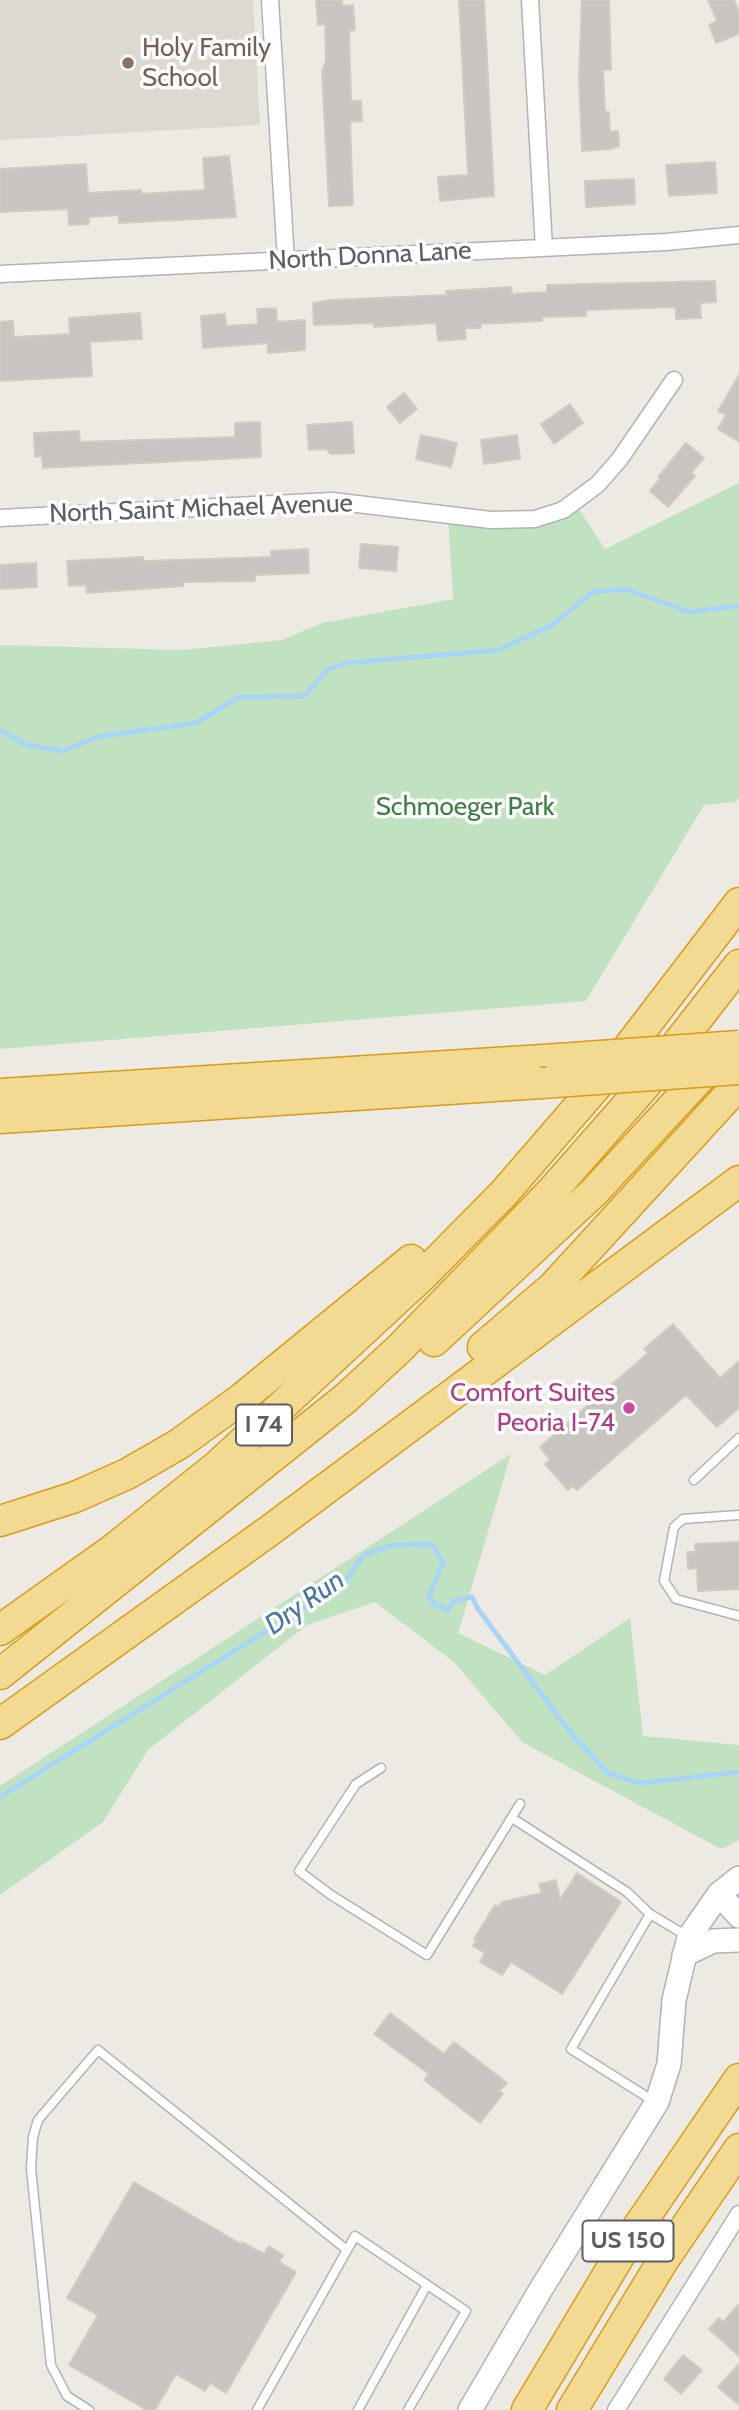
<!DOCTYPE html>
<html>
<head>
<meta charset="utf-8">
<style>
  body { margin:0 }
  canvas { display:block; background:#eceae3 }
</style>
</head>
<body>
<canvas width="739" height="2410"></canvas>
<script>
const ctx = document.querySelector('canvas').getContext('2d');
ctx.lineJoin = 'round';
function paint(path, color) { ctx.fillStyle = color; ctx.fill(path, 'evenodd'); }
const shape = rows => new Path2D(rows.map(r => 'M' + r).join(''));
function strokePath(path, color, width, dash) { ctx.strokeStyle = color; ctx.lineWidth = width; ctx.lineCap = dash ? 'butt' : 'round'; ctx.setLineDash(dash || []); ctx.stroke(path); }
function label(font, color, halo, rows, align = 'center') {
  ctx.font = font + ' Cabin,sans-serif'; ctx.lineWidth = 7; ctx.setLineDash([]); ctx.textBaseline = 'middle'; ctx.strokeStyle = halo; ctx.fillStyle = color; for (const [text, x, y, turn = 0] of rows) {
    ctx.save(); ctx.translate(x, y); ctx.rotate((+turn || 0) * Math.PI / 180); ctx.textAlign = isNaN(turn) ? turn : align; if (halo) ctx.strokeText(text, 0, 0); ctx.fillText(text, 0, 0); ctx.restore();
  }
}
const education = shape([
  [0,0,253,0,260,125,0,140]
]);
const green = shape([
  [739,483,739,797,736,802,704,805,586,1001,0,1049,0,645,182,650,282,640,322,623,453,599,448,515,524,521,575,503,605,549],
  [511,1454,458,1633,545,1675,630,1618,643,1736,739,1745,739,1840,721,1849,522,1742,455,1663,375,1602,307,1625,148,1750,103,1822,0,1895,0,1786]
]);
const stream = shape([
  [0,730,26,745,64,751,96,737,196,723,239,697,304,696,328,669,346,663,499,650,552,625,593,592,626,589,689,612,739,606],
  [0,1797,345,1582,364,1555,392,1545,429,1544,434,1548,443,1562,429,1596,434,1604,448,1610,453,1601,472,1597,478,1609,573,1736,609,1774,641,1783,739,1772]
]);
const building = shape([
  [316,0,342,0,342,6,353,5,355,30,349,31,351,101,361,101,362,121,350,122,353,205,329,206,322,71,326,61,325,24,318,25,316,0],
  [459,0,484,0,494,196,440,201,438,177,468,175,459,0],
  [582,0,609,0,611,70,603,70,605,112,609,112,610,132,618,131,619,146,611,149,582,151,579,77,582,0],
  [708,0,734,0,739,12,739,34,716,43,709,25,717,21,708,0],
  [229,156,236,217,119,223,119,215,89,217,89,224,69,225,68,209,0,212,0,169,86,164,88,193,141,190,141,194,205,190,203,158,229,156],
  [715,162,717,193,669,196,666,165,715,162],
  [634,179,635,204,586,207,585,181,634,179],
  [715,281,716,302,700,303,701,318,676,319,676,307,586,310,586,316,542,317,542,321,481,324,481,328,465,328,466,339,438,341,436,323,374,327,374,323,314,325,313,303,331,300,447,295,446,291,511,287,512,294,547,292,547,285,715,281],
  [276,308,277,322,305,320,305,350,268,353,268,343,203,348,201,316,225,314,226,326,258,324,257,309,276,308],
  [140,313,142,339,90,342,92,376,0,381,0,322,13,321,14,337,54,335,70,334,69,318,140,313],
  [739,375,739,442,718,429,726,415,718,411,739,375],
  [404,393,417,409,400,423,387,407,404,393],
  [570,404,583,423,554,444,541,424,570,404],
  [260,422,261,457,43,468,42,456,35,457,34,433,79,431,80,442,235,437,235,423,260,422],
  [352,422,354,453,331,454,326,449,309,450,307,425,352,422],
  [421,435,457,443,451,467,416,459,421,435],
  [517,435,520,459,484,464,481,440,517,435],
  [686,443,704,458,691,473,695,476,668,507,650,491,660,479,658,477,686,443],
  [361,544,398,547,396,571,359,568,361,544],
  [308,549,309,573,255,575,255,581,183,582,183,586,87,593,86,585,69,586,67,561,143,557,143,561,271,557,271,551,308,549],
  [36,563,37,587,0,589,0,565,36,563],
  [673,1324,720,1378,739,1361,739,1408,717,1427,686,1395,577,1490,573,1486,568,1490,545,1464,550,1460,540,1447,648,1353,644,1349,673,1324],
  [739,1542,739,1589,698,1591,697,1568,688,1569,687,1552,695,1552,695,1544,739,1542],
  [577,1873,621,1902,562,1994,511,1962,502,1975,480,1962,485,1953,473,1946,477,1940,474,1939,495,1905,499,1907,502,1902,542,1893,539,1884,556,1880,560,1900,577,1873],
  [390,2013,444,2054,454,2042,507,2083,499,2091,503,2094,480,2123,424,2080,429,2074,374,2034,390,2013],
  [134,2182,241,2244,242,2242,264,2254,269,2246,283,2255,279,2262,296,2272,226,2393,210,2383,205,2391,176,2374,155,2410,147,2410,69,2365,98,2315,67,2298,134,2182],
  [739,2304,739,2356,709,2329,719,2318,723,2322,739,2304],
  [683,2355,702,2370,681,2394,664,2379,683,2355],
  [739,2364,739,2405,718,2387,739,2364]
]);
const lane = shape([
  [694,1480,739,1438],
  [739,1515,683,1519,674,1527,664,1581,676,1599,739,1616],
  [381,1768,356,1784,299,1871,331,1895,427,1955,520,1804],
  [512,1818,627,1892,650,1914,687,1936],
  [650,1914,571,2049,655,2102],
  [89,2410,67,2396,51,2365,31,2168,33,2137,38,2120,98,2050,347,2250],
  [257,2410,355,2236,466,2311,408,2410],
  [358,2410,427,2285]
]);
const street = shape([
  [270,0,286,260],
  [530,0,544,248],
  [0,274,666,242,739,235],
  [0,518,332,501,491,520,535,519,563,510,598,484,619,460,674,380],
  [616,2410,739,2214]
]);
const secondary = shape([
  [719,1894,739,1916],
  [684,1955,713,1941,739,1940],
  [470,2410,541,2289,657,2102,669,2064,674,2000,689,1937,719,1894,739,1878]
]);
const highway = shape([
  [0,1094,559,1059],
  [0,1118,541,1083],
  [434,1341,594,1192,718,1058],
  [483,1347,553,1287,739,1084],
  [0,1521,75,1497,127,1474,179,1444,241,1399,411,1260],
  [0,1630,111,1551,217,1466,422,1276,504,1193,618,1061,739,903],
  [0,1674,346,1398,400,1348,553,1190,646,1084,739,965],
  [0,1724,269,1531,739,1181],
  [527,2410,627,2243,739,2079],
  [572,2410,664,2259,739,2149]
]);
const highwayBridge = shape([
  [559,1059,739,1046],
  [541,1083,739,1069]
]);
const markers = [
  [128,63,7,"#8d6e63"],
  [629,1408,7,"#d1479c"]
];
const shields = [
  [264,1425,56],
  [628,2241,91]
];
const shieldNames = [
  ["I 74",264,1425],
  ["US 150",628,2241]
];
const educationNames = [
  ["Holy Family",142,48],
  ["School",142,78]
];
const streetNames = [
  ["North Donna Lane",370,256,-3],
  ["North Saint Michael Avenue",201,509,-2]
];
const parkNames = [
  ["Schmoeger Park",465,807]
];
const hotelNames = [
  ["Comfort Suites",615,1393],
  ["Peoria I-74",615,1423]
];
const waterNames = [
  ["Dry Run",305,1603,-35]
];
paint(education, '#dcd9d1');
paint(green, '#c1e2c1');
strokePath(stream, '#a8d5f7', 5);
paint(building, '#c8c5c0');
strokePath(building, '#d0ccc2', 2);
strokePath(lane, '#b0b3b7', 11);
strokePath(street, '#b0b3b7', 19);
strokePath(secondary, '#afb2b7', 26);
strokePath(highway, '#da9c14', 33);
strokePath(lane, '#fff', 8);
strokePath(street, '#fff', 16);
strokePath(secondary, '#fff', 23);
strokePath(highway, '#f3da93', 30);
strokePath(highwayBridge, '#da9c14', 33, []);
strokePath(highwayBridge, '#f3da93', 30);
for (const [x, y, r, color] of markers) { const dot = new Path2D(); dot.arc(x, y, r, 0, 2 * Math.PI); ctx.fillStyle = color; ctx.fill(dot); strokePath(dot, '#fff', 2.5); }
for (const [x, y, w] of shields) { const box = new Path2D(); box.roundRect(x - w / 2, y - 20.5, w, 41, 5); ctx.fillStyle = '#fff'; ctx.fill(box); strokePath(box, '#5b5e62', 2); }
label('bold 24px', '#5b5e62', null, shieldNames);
label('26px', '#785e54', '#fff', educationNames, 'left');
label('26px', '#5b5e62', '#fff', streetNames);
label('26px', '#3c803f', '#fff', parkNames);
label('26px', '#b23c85', '#fff', hotelNames, 'right');
label('italic 28px', '#4776a7', '#fff', waterNames);
</script>
</body>
</html>
